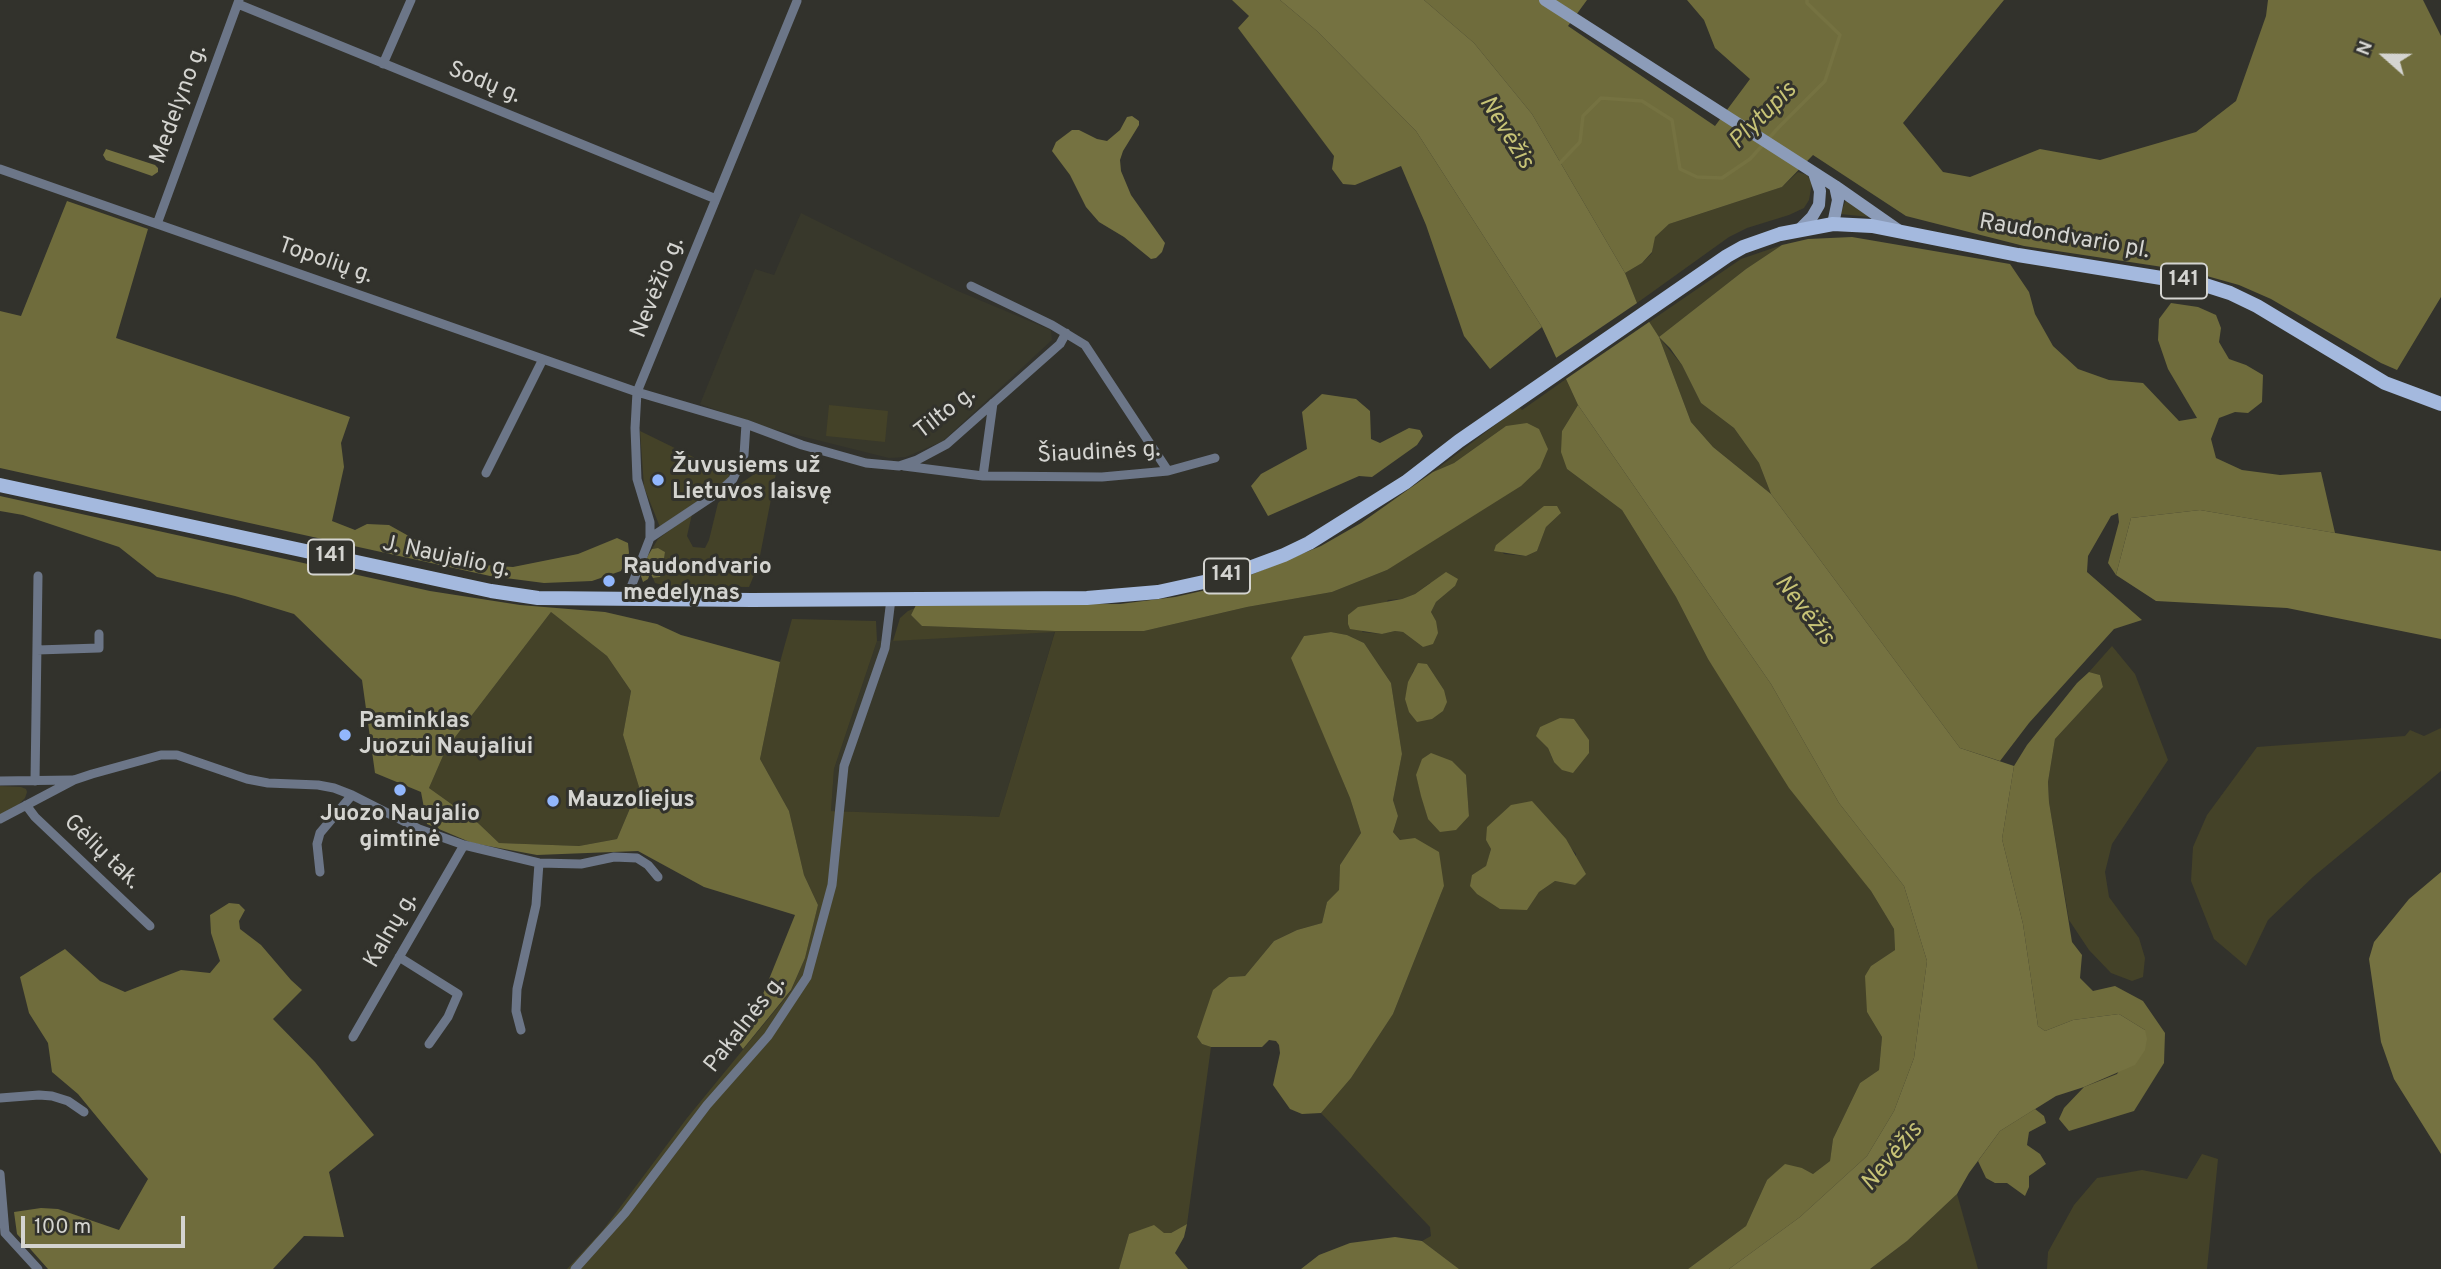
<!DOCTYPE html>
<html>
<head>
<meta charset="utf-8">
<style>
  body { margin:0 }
  #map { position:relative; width:2441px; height:1269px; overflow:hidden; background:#32322c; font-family:Overpass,sans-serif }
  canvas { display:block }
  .north { position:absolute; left:2350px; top:21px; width:70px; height:70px; -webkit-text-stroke:5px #32322c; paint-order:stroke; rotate:291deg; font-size:19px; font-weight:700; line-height:28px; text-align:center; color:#d4d4d0 }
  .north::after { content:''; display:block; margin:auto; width:24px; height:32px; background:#d4d4d0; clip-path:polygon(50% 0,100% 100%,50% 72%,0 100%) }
  .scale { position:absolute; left:21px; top:1216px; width:164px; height:32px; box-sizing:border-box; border:4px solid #d4d4d0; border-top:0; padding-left:9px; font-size:21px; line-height:24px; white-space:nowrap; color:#d4d4d0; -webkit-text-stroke:5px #32322c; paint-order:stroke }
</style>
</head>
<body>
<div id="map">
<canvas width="2441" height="1269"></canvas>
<div class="north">N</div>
<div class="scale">100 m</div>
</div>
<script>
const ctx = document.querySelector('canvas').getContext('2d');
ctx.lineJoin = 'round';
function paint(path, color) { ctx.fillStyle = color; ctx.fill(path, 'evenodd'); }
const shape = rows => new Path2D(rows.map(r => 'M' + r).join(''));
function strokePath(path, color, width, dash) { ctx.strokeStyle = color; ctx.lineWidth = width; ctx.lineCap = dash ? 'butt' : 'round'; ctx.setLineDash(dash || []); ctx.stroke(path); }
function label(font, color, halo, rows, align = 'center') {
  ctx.font = font + ' Overpass,sans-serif'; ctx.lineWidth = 6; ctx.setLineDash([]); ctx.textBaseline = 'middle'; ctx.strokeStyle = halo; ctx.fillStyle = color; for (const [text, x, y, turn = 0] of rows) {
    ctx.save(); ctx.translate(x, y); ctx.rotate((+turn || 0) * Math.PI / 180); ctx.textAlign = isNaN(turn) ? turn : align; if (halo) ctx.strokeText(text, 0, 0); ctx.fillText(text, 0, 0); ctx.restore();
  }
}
const built = shape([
  [801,213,958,291,1051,330,1052,340,943,441,906,457,889,458,757,425,700,404,755,269,774,275],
  [1055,631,999,817,831,811,834,769,877,641]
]);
const green = shape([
  [1798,172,1807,175,1812,183,1809,200,1804,208,1789,215,1747,228,1729,237,1637,303,1625,273,1642,263,1652,253,1654,237,1669,224,1782,187],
  [1846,200,1870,217,1840,214],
  [1782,245,1746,269,1659,337,1682,365,1701,403,1734,428,1759,463,1771,494,1713,447,1691,422,1659,337,1649,322,1741,259],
  [1566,379,1578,405,1562,431,1567,469,1622,510,1676,597,1708,659,1871,891,1894,929,1895,950,1871,966,1867,1012,1882,1037,1879,1070,1860,1083,1833,1139,1830,1161,1813,1174,1802,1168,1767,1180,1746,1226,1688,1269,1459,1269,1422,1241,1431,1236,1430,1227,1321,1113,1351,1078,1393,1014,1444,886,1393,832,1398,816,1393,800,1402,754,1391,683,1364,643,1347,635,1331,632,1304,636,1292,658,1350,798,1361,833,1340,865,1339,891,1327,902,1322,923,1297,930,1274,941,1245,976,1229,977,1202,1024,1197,1036,1202,1044,1211,1047,1187,1224,1171,1233,1129,1234,1119,1269,567,1269,603,1230,687,1118,791,991,805,958,818,905,804,875,789,811,760,759,780,662,792,619,876,621,877,641,834,769,831,811,999,817,1055,632,893,641,900,618,908,611,915,608,911,615,922,626,1055,631,1144,631,1247,607,1332,592,1387,570,1506,426,1454,463,1433,472,1519,407,1522,410],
  [1561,513,1546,527,1537,551,1526,556,1504,554,1496,545,1511,534],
  [1430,583,1455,586,1436,602,1431,612,1436,621,1423,647,1403,632,1395,631,1382,634,1362,632,1388,600,1402,599,1415,594],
  [1427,664,1444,690,1405,699,1413,671],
  [1574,719,1589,741,1554,762,1548,748,1537,736,1540,727],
  [1416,775,1466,775,1469,816,1428,819],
  [1532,802,1576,854,1575,885,1555,881,1539,892,1527,910,1472,875,1486,867,1491,849,1486,840],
  [829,405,888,411,885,442,826,436],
  [640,431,730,475,723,484,660,527,644,487],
  [778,463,758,566,749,587,666,586,655,583,653,578,660,577,662,573,665,552,658,548,652,549,658,539,692,514,687,536,693,547,705,548,709,540,718,503,730,491,753,475],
  [551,612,607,656,631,691,623,735,639,787,617,839,579,846,499,843,478,823,429,788,446,749],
  [2112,646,2135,674,2168,760,2112,844,2105,872,2109,897,2139,938,2145,958,2143,977,2132,981,2111,973,2089,950,2069,920,2049,802,2048,782,2055,739,2103,687,2100,675,2089,672],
  [2441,728,2441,771,2313,877,2268,920,2246,966,2214,939,2191,881,2193,847,2207,815,2257,747,2405,736,2410,730,2424,736],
  [0,786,21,787,26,789,27,792,25,798,18,805,0,815],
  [2202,1154,2218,1159,2207,1269,2047,1269,2048,1252,2074,1205,2097,1178,2142,1170,2187,1179],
  [1957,1194,1978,1269,1870,1269,1907,1241]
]);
const forest = shape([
  [1232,0,1280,0,1317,31,1416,131,1542,327,1490,369,1464,336,1426,225,1401,166,1355,185,1343,184,1332,169,1334,156,1238,28,1249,16],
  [1424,0,1587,0,1568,26,1715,126,1750,79,1715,48,1704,20,1687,0,2004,0,1903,123,1943,172,1970,177,2040,149,2100,160,2196,132,2236,101,2266,16,2268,0,2423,0,2441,36,2441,297,2397,370,2381,363,2271,299,2239,285,2189,271,2024,246,1906,216,1813,155,1782,187,1669,224,1655,237,1652,252,1642,263,1625,273,1532,114,1474,43],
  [67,201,148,229,116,338,350,417,341,443,344,467,332,521,355,530,367,524,389,525,423,544,484,565,513,567,578,554,617,538,628,543,629,553,621,571,592,581,544,583,490,576,0,468,0,311,21,316],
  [1852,237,2010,264,2029,292,2035,314,2053,346,2078,369,2109,380,2143,383,2179,421,2197,418,2168,369,2158,340,2159,319,2171,303,2198,307,2216,315,2221,328,2219,342,2229,359,2246,365,2263,375,2262,402,2248,413,2235,412,2219,418,2211,439,2216,458,2242,470,2280,475,2321,472,2335,533,2200,510,2131,518,2116,575,2108,563,2119,522,2118,513,2111,516,2088,556,2087,572,2142,620,2114,629,2029,723,2000,761,1960,748,1771,494,1759,463,1734,428,1701,403,1682,365,1670,348,1659,337,1746,269,1782,245,1808,239],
  [1322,394,1356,399,1370,411,1371,439,1380,443,1409,428,1420,430,1423,436,1417,445,1372,477,1359,476,1268,516,1251,486,1261,474,1307,449,1302,412],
  [1578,405,1771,684,1839,803,1904,886,1927,961,1914,1058,1894,1111,1867,1156,1800,1217,1729,1269,1688,1269,1746,1226,1767,1180,1785,1164,1802,1168,1813,1174,1830,1161,1833,1139,1860,1083,1879,1070,1882,1037,1867,1012,1865,976,1871,966,1895,950,1894,929,1871,891,1789,788,1708,659,1676,597,1622,510,1567,469,1561,452,1562,431],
  [1527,423,1539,429,1548,449,1540,468,1521,486,1387,570,1332,592,1247,607,1144,631,1055,631,922,626,911,615,916,605,1120,604,1175,597,1224,586,1321,546,1361,523,1433,472,1454,463,1506,426],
  [0,496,430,591,520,605,605,612,657,624,681,635,780,662,760,759,789,811,804,875,818,905,805,958,791,990,743,1049,733,1035,763,994,795,915,704,887,638,851,537,855,472,843,427,824,421,792,375,773,362,680,294,614,235,596,157,577,119,547,23,515,0,511],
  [551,612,607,656,631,691,623,735,639,787,617,839,579,846,499,843,478,823,429,788,446,749],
  [1544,506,1557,506,1561,513,1546,527,1537,551,1526,556,1494,551,1496,545],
  [658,548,665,552,662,573,660,577,653,578,650,573,648,579,643,582,641,576,643,564,652,549],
  [1446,572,1458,579,1455,586,1436,602,1431,612,1436,621,1438,633,1433,644,1423,647,1403,632,1395,631,1382,634,1350,629,1348,624,1348,615,1358,607,1402,599,1415,594],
  [1331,632,1347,635,1364,643,1391,683,1402,754,1393,800,1398,816,1393,832,1400,840,1415,838,1439,852,1444,886,1393,1014,1351,1078,1321,1113,1302,1114,1290,1109,1273,1085,1280,1053,1279,1045,1276,1041,1269,1040,1262,1047,1211,1047,1202,1044,1197,1037,1213,990,1229,977,1245,976,1274,941,1297,930,1322,923,1327,902,1339,890,1340,865,1361,833,1350,798,1291,658,1304,636],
  [1418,663,1427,664,1444,690,1447,702,1443,711,1432,719,1417,722,1409,712,1405,699,1408,682],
  [2089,672,2100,675,2103,687,2055,739,2048,782,2049,802,2072,942,2082,955,2080,978,2093,991,2115,986,2143,1001,2165,1033,2164,1063,2134,1111,2069,1131,2059,1119,2064,1108,2084,1087,2117,1074,2145,1030,2119,1014,2073,1020,2045,1031,2038,1026,2023,924,2002,839,2014,766,2027,745,2077,683],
  [1560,718,1574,719,1589,740,1589,753,1573,773,1562,770,1554,762,1548,748,1536,736,1540,727],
  [1431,753,1452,761,1466,775,1469,816,1456,830,1440,832,1428,819,1421,796,1416,775,1422,759],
  [1532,801,1566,839,1586,874,1575,885,1555,881,1539,892,1527,910,1500,909,1477,894,1470,886,1472,875,1486,866,1491,849,1486,840,1487,827,1511,805],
  [229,903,239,904,245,910,239,921,240,929,261,945,291,980,302,990,273,1019,315,1062,374,1135,329,1172,344,1237,304,1236,273,1269,48,1269,17,1234,14,1212,41,1208,58,1209,119,1230,148,1179,78,1094,52,1072,48,1043,29,1013,20,977,65,949,100,981,125,992,181,970,210,973,220,961,211,933,210,915],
  [2035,1109,2044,1116,2046,1123,2029,1132,2027,1145,2040,1154,2046,1164,2029,1176,2029,1187,2025,1196,2007,1183,1995,1183,1986,1178,1978,1161,2000,1131],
  [1187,1224,1184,1237,1175,1253,1188,1269,1119,1269,1129,1234,1154,1225,1164,1233,1171,1233],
  [1395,1237,1422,1241,1459,1269,1301,1269,1319,1255,1350,1243]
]);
const water = shape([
  [1280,0,1424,0,1474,43,1532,114,1625,273,1637,303,1659,337,1691,422,1713,447,1771,494,1960,748,2014,766,2002,839,2023,924,2038,1026,2045,1031,2073,1020,2119,1014,2145,1030,2147,1039,2145,1050,2135,1065,2084,1087,2056,1096,2000,1131,1969,1173,1957,1194,1907,1241,1870,1269,1729,1269,1800,1217,1867,1156,1894,1111,1914,1058,1927,961,1904,886,1839,803,1771,684,1578,405,1542,327,1416,131,1317,31],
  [1132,116,1139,121,1139,125,1123,151,1120,160,1121,171,1131,195,1165,243,1162,252,1156,258,1151,259,1124,237,1099,222,1086,207,1070,175,1052,151,1056,142,1072,130,1079,130,1097,139,1107,141,1120,130,1127,117],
  [106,149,155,165,158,168,158,172,152,176,106,160,103,155],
  [2200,510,2441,551,2441,639,2287,608,2156,601,2116,575,2131,518],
  [2441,872,2441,1154,2394,1079,2381,1042,2369,959,2374,942,2409,899]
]);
const pier = shape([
  [1640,301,1652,320,1563,381,1553,360]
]);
const stream = shape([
  [1559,164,1580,142,1583,116,1601,98,1642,101,1672,120,1680,169,1697,177,1722,178,1750,159,1779,127,1825,81,1840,35,1807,3,1807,0]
]);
const minor = shape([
  [238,4,716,199],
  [383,64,411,0],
  [0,169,637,392,746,424,802,445,866,463,899,466,917,460,947,444,1060,344,1066,333],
  [157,224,239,0],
  [971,286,1052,325,1085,345,1168,471],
  [904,466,983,476,1102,477,1168,471,1215,458],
  [486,473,543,359],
  [983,476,993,403],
  [650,538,719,492,733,479,744,455,746,424],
  [626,600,650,538,650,522,637,479,635,428,637,392,797,1],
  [37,650,99,648,99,634],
  [0,781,73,780],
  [35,781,38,576],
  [26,805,35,817,150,926],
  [0,819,74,780,92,774,161,755,177,755,247,779,268,783,318,785,334,788,352,795,419,829,464,845,539,863,581,864,614,857,637,858,648,865,658,877],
  [320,872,317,844,320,833,352,795],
  [399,957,458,994,448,1017,429,1044],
  [521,1030,516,1011,517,989,536,905,539,863],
  [353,1037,464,845],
  [0,1098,39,1095,52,1096,68,1101,84,1112],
  [0,1174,5,1233,38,1269],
  [575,1269,625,1213,707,1105,768,1036,807,977,832,885,844,766,885,648,891,599]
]);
const secondary = shape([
  [1545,0,1835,186,1898,230],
  [1833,224,1838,200,1835,186],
  [1800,229,1812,217,1819,205,1820,191,1814,173]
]);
const primary = shape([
  [0,485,491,591,538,598,752,600,1087,598,1158,592,1222,578,1284,555,1309,543,1406,482,1459,441,1727,256,1743,247,1780,234,1833,224,1872,226,2018,255,2205,285,2230,293,2257,306,2385,383,2441,404]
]);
const markers = [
  [658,480,7,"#92b7fd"],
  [609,581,7,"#92b7fd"],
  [345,735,7,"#92b7fd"],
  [400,790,7,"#92b7fd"],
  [553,801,7,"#92b7fd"]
];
const shields = [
  [2184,281,46],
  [331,557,46],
  [1227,576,46]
];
const shieldNames = [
  ["141",2184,281],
  ["141",331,557],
  ["141",1227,576]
];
const streetNames = [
  ["Sodų g.",484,84,22],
  ["Medelyno g.",180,105,-70],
  ["Raudondvario pl.",2064,238,10],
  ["Topolių g.",325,262,19],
  ["Nevėžio g.",659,288,-68],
  ["Tilto g.",946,414,-38],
  ["Šiaudinės g.",1099,454,-3],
  ["J. Naujalio g.",446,558,12],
  ["Gėlių tak.",101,853,44],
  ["Kalnų g.",392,931,-60],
  ["Pakalnės g.",746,1025,-52]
];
const poiNames = [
  ["Žuvusiems už",672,467],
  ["Lietuvos laisvę",672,493],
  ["Raudondvario",623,568],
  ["medelynas",623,594],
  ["Paminklas",359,722],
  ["Juozui Naujaliui",359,748],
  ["Mauzoliejus",567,801],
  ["Juozo Naujalio",400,815,"center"],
  ["gimtinė",400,841,"center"]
];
const waterNames = [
  ["Plytupis",1764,117,-45],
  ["Nevėžis",1505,133,58],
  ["Nevėžis",1803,611,52],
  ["Nevėžis",1893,1158,-50]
];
paint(built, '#38382b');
paint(green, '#444228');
paint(forest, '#6f6c3c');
paint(water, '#757241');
paint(pier, '#32322c');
strokePath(stream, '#757241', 3.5);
strokePath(minor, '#6c7688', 9);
strokePath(secondary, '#8c9cb9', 12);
strokePath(primary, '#a4b9de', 14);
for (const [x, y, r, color] of markers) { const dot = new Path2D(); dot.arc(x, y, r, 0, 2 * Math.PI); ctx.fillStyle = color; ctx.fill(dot); strokePath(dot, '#32322c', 2.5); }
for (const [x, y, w] of shields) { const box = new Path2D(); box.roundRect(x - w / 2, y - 17.5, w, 35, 5); ctx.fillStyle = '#32322c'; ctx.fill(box); strokePath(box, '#d4d4d0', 2); }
label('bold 21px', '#d4d4d0', null, shieldNames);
label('23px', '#d4d4d0', '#32322c', streetNames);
label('bold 23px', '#d4d4d0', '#32322c', poiNames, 'left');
label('italic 24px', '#c7c376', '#32322c', waterNames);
</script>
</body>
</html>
